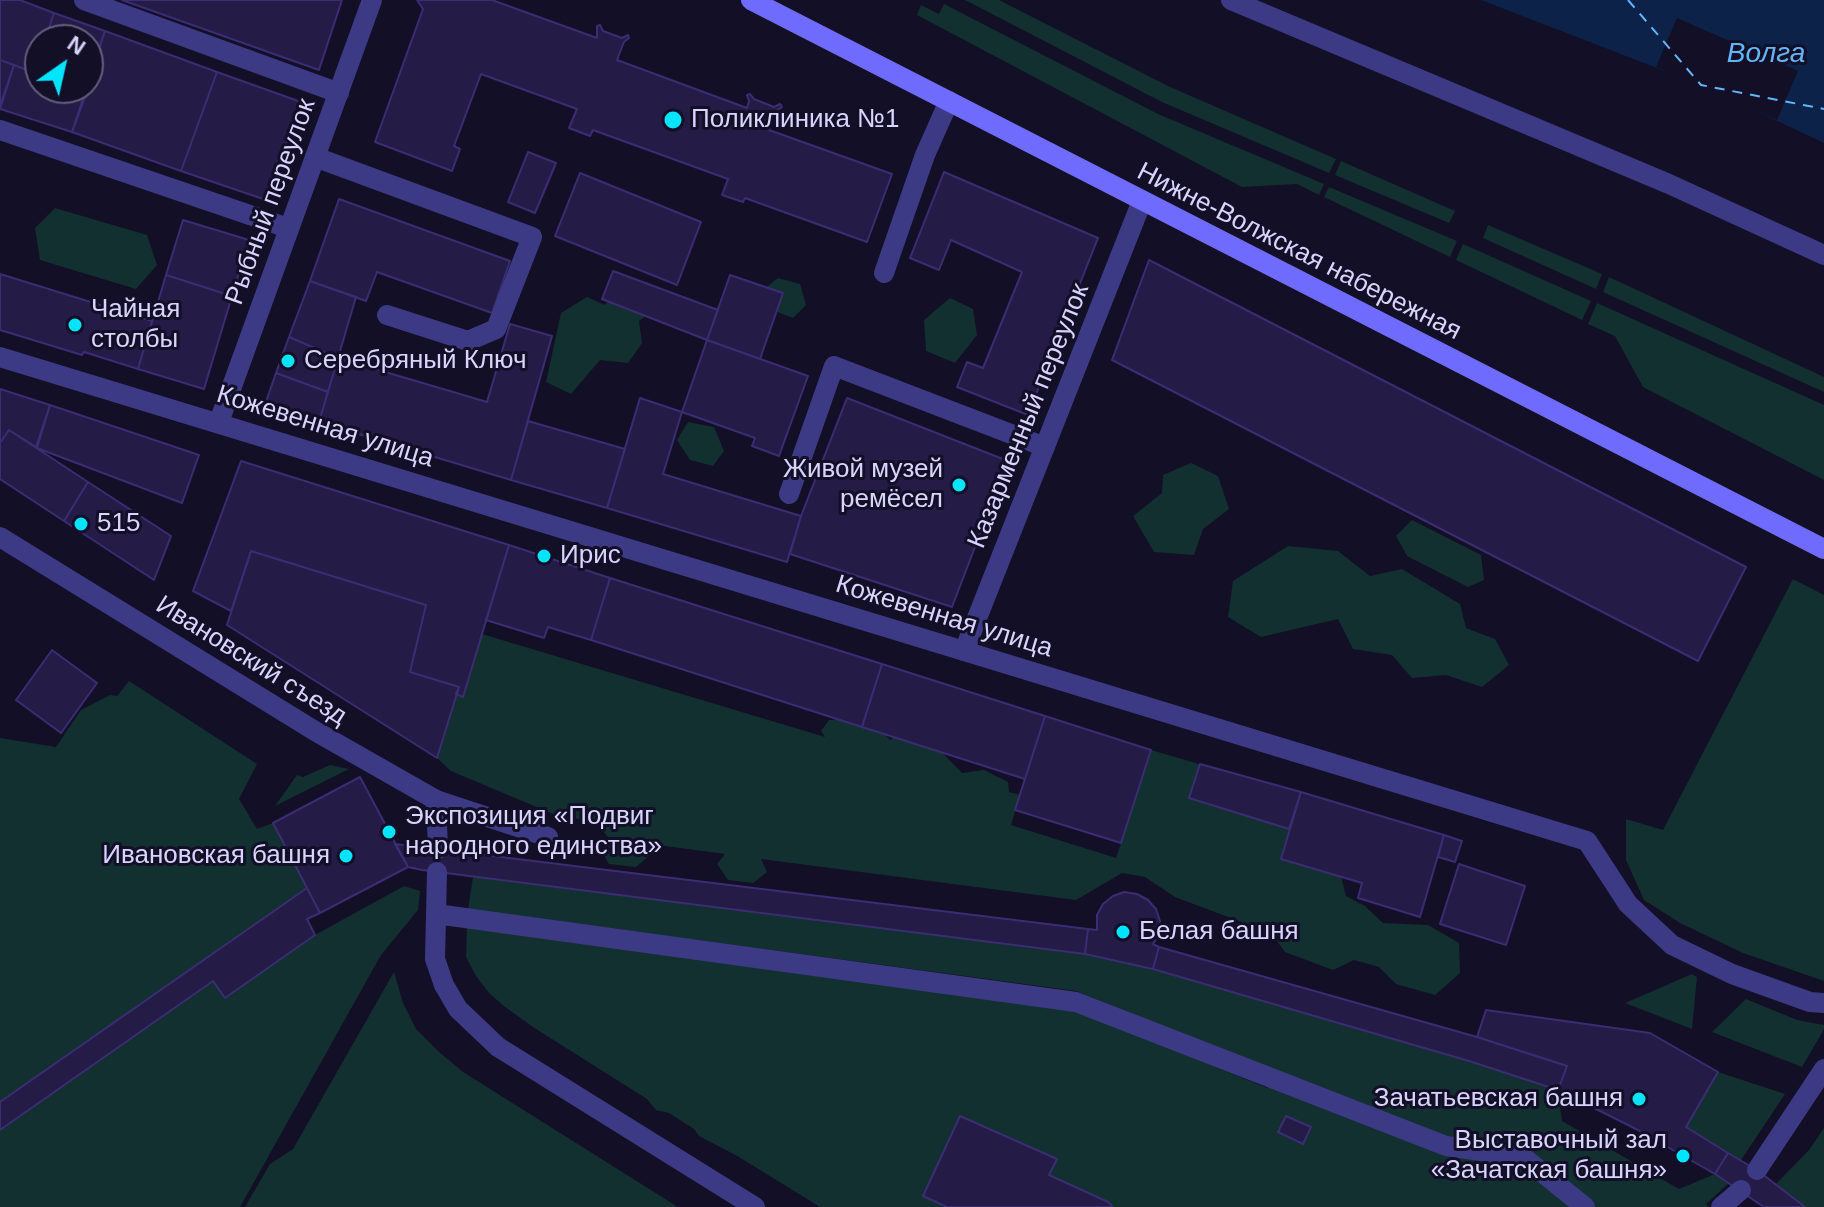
<!DOCTYPE html>
<html>
<head>
<meta charset="utf-8">
<style>
  body { margin:0 }
  #map { position:relative; width:1824px; height:1207px; overflow:hidden; background:#130f26; font-family:Arial,sans-serif }
  canvas { display:block }
  .north { position:absolute; left:24px; top:24px; width:80px; height:80px; box-sizing:border-box; background:#130f26; border:2px solid #625e7d; border-radius:50%; rotate:34deg; font-size:22px; font-weight:700; line-height:32px; text-align:center; color:#d9d4ff }
  .north::after { content:''; display:block; margin:auto; width:28px; height:36px; background:#00e5ff; clip-path:polygon(50% 0,100% 100%,50% 72%,0 100%) }
</style>
</head>
<body>
<div id="map">
<canvas width="1824" height="1207"></canvas>
<div class="north">N</div>
</div>
<script>
const ctx = document.querySelector('canvas').getContext('2d');
ctx.lineJoin = 'round';
function paint(path, color) { ctx.fillStyle = color; ctx.fill(path, 'evenodd'); }
const shape = rows => new Path2D(rows.map(r => 'M' + r).join(''));
function strokePath(path, color, width, dash) { ctx.strokeStyle = color; ctx.lineWidth = width; ctx.lineCap = dash ? 'butt' : 'round'; ctx.setLineDash(dash || []); ctx.stroke(path); }
function label(font, color, halo, rows, align = 'center') {
  ctx.font = font + ' Arial,sans-serif'; ctx.lineWidth = 6; ctx.setLineDash([]); ctx.textBaseline = 'middle'; ctx.strokeStyle = halo; ctx.fillStyle = color; for (const [text, x, y, turn = 0] of rows) {
    ctx.save(); ctx.translate(x, y); ctx.rotate((+turn || 0) * Math.PI / 180); ctx.textAlign = isNaN(turn) ? turn : align; if (halo) ctx.strokeText(text, 0, 0); ctx.fillText(text, 0, 0); ctx.restore();
  }
}
const green = shape([
  [965,0,999,0,1170,87,1336,159,1329,173,1162,102],
  [944,4,1158,114,1324,184,1319,195,1297,184,1242,187,917,15,921,5,939,14],
  [1341,161,1455,211,1449,223,1335,175],
  [1329,187,1457,241,1450,257,1324,197],
  [55,208,147,235,157,265,136,289,40,260,35,228],
  [1488,225,1602,274,1596,289,1483,238],
  [1463,244,1591,301,1582,320,1456,260],
  [1609,277,1824,377,1824,392,1603,292],
  [778,278,800,284,806,305,793,318,762,306,759,293],
  [622,281,655,310,639,321,642,343,628,363,600,360,571,394,546,382,561,313,587,297,605,305],
  [950,298,973,309,977,335,955,363,926,351,924,320],
  [1597,303,1824,405,1824,480,1643,387,1615,336,1588,324],
  [688,422,714,427,724,451,713,466,690,460,677,440],
  [1191,463,1218,476,1229,509,1203,529,1194,555,1154,552,1133,516,1162,493,1163,475],
  [1412,520,1481,555,1484,580,1468,587,1407,556,1396,536],
  [1288,546,1338,551,1370,576,1402,569,1460,604,1466,628,1495,639,1509,665,1482,687,1446,675,1412,678,1392,655,1353,649,1338,619,1261,637,1228,617,1233,581],
  [1793,579,1824,595,1824,981,1743,953,1680,923,1644,900,1626,860,1626,819,1663,830],
  [482,634,825,737,821,731,829,720,870,719,890,740,905,730,928,738,962,773,984,770,1008,782,1009,792,1020,795,1011,825,1116,858,1130,817,1122,810,1151,750,1199,764,1198,771,1267,822,1289,829,1288,834,1336,856,1346,896,1365,906,1383,923,1428,925,1459,943,1460,973,1435,995,1396,984,1379,967,1354,960,1333,970,1285,952,1271,933,1175,897,1145,877,1122,873,1076,900,761,859,767,872,753,883,728,880,717,864,725,854,643,843,649,856,636,867,609,864,601,851,610,840,595,821,558,816,451,771,437,758,456,694,462,697],
  [129,681,257,764,239,799,257,829,273,823,307,888,0,1102,0,738,56,747,81,710,110,695,117,696],
  [330,765,349,769,275,806,297,775,303,777],
  [473,877,1085,954,1153,969,1469,1061,1558,1090,1562,1121,1679,1189,1715,1174,1729,1183,1706,1204,1710,1207,820,1207,739,1157,699,1136,694,1129,669,1113,656,1110,647,1099,536,1029,505,1007,489,993,476,976,466,957,467,925,1072,1008,1267,1088,1276,1071,1076,991,468,909],
  [404,886,420,891,418,910,381,955,240,1207,0,1207,0,1130,213,981,225,998,315,935],
  [394,972,403,1003,416,1029,438,1051,463,1072,678,1207,245,1207,270,1164,293,1149],
  [1692,974,1697,977,1692,1029,1625,1003],
  [1746,999,1797,1020,1824,1025,1824,1029,1802,1067,1712,1032],
  [1718,1072,1785,1094,1741,1160,1686,1127],
  [1824,1128,1824,1207,1805,1207,1776,1184,1809,1150]
]);
const water = shape([
  [1481,0,1824,0,1824,143,1701,85]
]);
const pier = shape([
  [1677,18,1798,71,1777,120,1656,67]
]);
const ferry = shape([
  [1628,0,1701,85,1824,109]
]);
const building = shape([
  [0,0,20,0,54,13,45,40,40,40,40,57,35,73,0,60,0,0],
  [122,0,342,0,319,70,122,0],
  [417,0,492,0,597,38,597,26,600,25,603,31,622,38,628,35,629,38,624,42,617,60,747,108,749,101,747,95,750,94,754,99,774,107,780,104,782,107,776,111,769,130,892,174,867,242,745,198,743,202,722,195,728,179,593,130,590,136,569,128,577,109,481,74,454,146,460,149,452,171,375,142,423,9,417,0],
  [54,13,105,31,88,78,88,40,45,40,54,13],
  [105,31,217,72,181,171,72,132,105,31],
  [40,57,40,88,84,88,87,92,72,132,0,109,14,65,35,73,40,57],
  [0,60,14,65,0,106,0,60],
  [217,72,301,102,266,200,181,171,217,72],
  [528,152,556,163,535,213,508,202,528,152],
  [944,172,1098,238,1028,415,957,387,967,362,983,368,1022,272,951,240,939,270,910,258,944,172],
  [580,173,701,222,677,285,555,236,580,173],
  [339,199,510,261,492,313,377,272,366,301,310,281,339,199],
  [183,220,249,240,232,296,166,275,183,220],
  [1149,260,1746,567,1698,661,1112,360,1149,260],
  [613,271,718,310,707,340,602,299,613,271],
  [0,274,152,321,138,369,84,352,82,355,0,330,0,274],
  [166,275,232,296,204,389,138,369,166,275],
  [730,275,783,293,760,359,707,340,730,275],
  [310,281,356,297,338,358,289,337,310,281],
  [510,324,552,336,511,480,319,422,338,358,487,402,510,324],
  [289,337,338,358,328,392,276,373,289,337],
  [707,340,808,376,779,456,752,446,755,438,682,412,707,340],
  [276,373,328,392,319,422,264,407,276,373],
  [0,389,50,405,36,447,9,430,0,443,0,389],
  [640,398,682,412,663,474,801,516,787,562,607,508,640,398],
  [847,398,1008,461,952,607,790,554,801,516,847,398],
  [50,405,199,455,182,503,37,448,50,405],
  [528,421,625,449,607,508,511,480,528,421],
  [9,430,88,482,64,521,0,479,0,443,9,430],
  [241,461,509,545,463,697,456,694,459,687,410,672,426,605,251,551,231,611,193,591,241,461],
  [88,482,171,536,154,580,64,521,88,482],
  [509,545,610,578,591,640,548,627,544,638,486,620,509,545],
  [251,551,426,605,410,672,459,687,437,758,227,625,251,551],
  [610,578,882,664,862,727,591,640,610,578],
  [52,650,97,683,61,733,16,700,52,650],
  [882,664,1045,716,1025,779,862,727,882,664],
  [1045,716,1151,750,1121,843,1015,810,1045,716],
  [1200,764,1301,792,1289,829,1189,798,1200,764],
  [360,777,408,867,320,913,273,823,360,777],
  [1301,792,1444,835,1420,917,1358,898,1362,883,1281,859,1301,792],
  [1444,835,1462,841,1455,862,1438,857,1444,835],
  [395,844,1088,929,1085,954,422,870,408,867,395,844],
  [1459,864,1525,886,1506,945,1440,924,1459,864],
  [307,888,320,913,307,919,315,935,225,998,213,981,0,1130,0,1102,307,888],
  [1124,892,1137,894,1148,900,1156,909,1160,921,1159,934,1153,944,1159,947,1153,969,1085,954,1088,929,1097,930,1097,915,1103,904,1113,896,1124,892],
  [1159,947,1477,1037,1567,1066,1558,1090,1469,1061,1153,969,1159,947],
  [1486,1010,1650,1033,1718,1072,1686,1127,1728,1153,1715,1174,1636,1129,1558,1090,1567,1066,1477,1037,1486,1010],
  [960,1116,1057,1159,1049,1175,1108,1202,1113,1207,947,1207,923,1196,960,1116],
  [1286,1116,1311,1127,1303,1144,1278,1132,1286,1116],
  [1728,1153,1757,1170,1805,1207,1764,1207,1715,1174,1728,1153]
]);
const service = shape([
  [84,0,339,93],
  [1231,0,1669,184,1824,255],
  [0,130,288,228],
  [315,157,532,237,496,329,468,341,387,315],
  [884,273,925,155,949,101],
  [789,494,834,366,1045,447],
  [438,849,436,800,548,837],
  [437,872,435,959,444,985,458,1009,498,1047,755,1207],
  [436,914,1076,1002,1446,1146,1523,1157,1585,1207],
  [1757,1170,1824,1069],
  [1721,1207,1741,1190]
]);
const pedestrian = shape([
  [0,357,964,651]
]);
const minor = shape([
  [1142,201,964,651,1587,841,1628,904,1672,945,1732,974,1810,1002,1824,1003],
  [219,422,372,0],
  [0,537,315,731,436,800]
]);
const secondary = shape([
  [751,0,1824,549]
]);
const markers = [
  [673,120,10,"#00e5ff"],
  [75,325,8,"#00e5ff"],
  [288,361,8,"#00e5ff"],
  [959,485,8,"#00e5ff"],
  [81,524,8,"#00e5ff"],
  [544,556,8,"#00e5ff"],
  [389,832,8,"#00e5ff"],
  [346,856,8,"#00e5ff"],
  [1123,932,8,"#00e5ff"],
  [1639,1099,8,"#00e5ff"],
  [1683,1156,8,"#00e5ff"]
];
const poiNames = [
  ["Поликлиника №1",691,120],
  ["Чайная",91,310],
  ["столбы",91,340],
  ["Серебряный Ключ",304,361],
  ["Живой музей",943,470,"right"],
  ["ремёсел",943,500,"right"],
  ["515",97,524],
  ["Ирис",560,556],
  ["Экспозиция «Подвиг",405,817],
  ["народного единства»",405,847],
  ["Ивановская башня",330,856,"right"],
  ["Белая башня",1139,932],
  ["Зачатьевская башня",1623,1099,"right"],
  ["Выставочный зал",1667,1141,"right"],
  ["«Зачатская башня»",1667,1171,"right"]
];
const streetNames = [
  ["Рыбный переулок",271,202,-70],
  ["Нижне-Волжская набережная",1299,252,27],
  ["Казарменный переулок",1029,416,-68],
  ["Кожевенная улица",325,427,17],
  ["Кожевенная улица",944,617,17],
  ["Ивановский съезд",251,661,32]
];
const waterNames = [
  ["Волга",1766,54]
];
paint(green, '#12302f');
paint(water, '#0c2248');
paint(pier, '#130f26');
strokePath(ferry, '#62b6ff', 2, [10, 8]);
paint(building, '#241b47');
strokePath(building, '#3b2d73', 2);
strokePath(service, '#3d3a85', 20);
strokePath(pedestrian, '#3d3a85', 20);
strokePath(minor, '#3d3a85', 20);
strokePath(secondary, '#6f6bff', 20);
for (const [x, y, r, color] of markers) { const dot = new Path2D(); dot.arc(x, y, r, 0, 2 * Math.PI); ctx.fillStyle = color; ctx.fill(dot); strokePath(dot, '#130f26', 3); }
label('26px', '#d9d4ff', '#130f26', poiNames, 'left');
label('26px', '#d9d4ff', '#130f26', streetNames);
label('italic 28px', '#62b6ff', '#130f26', waterNames);
</script>
</body>
</html>
